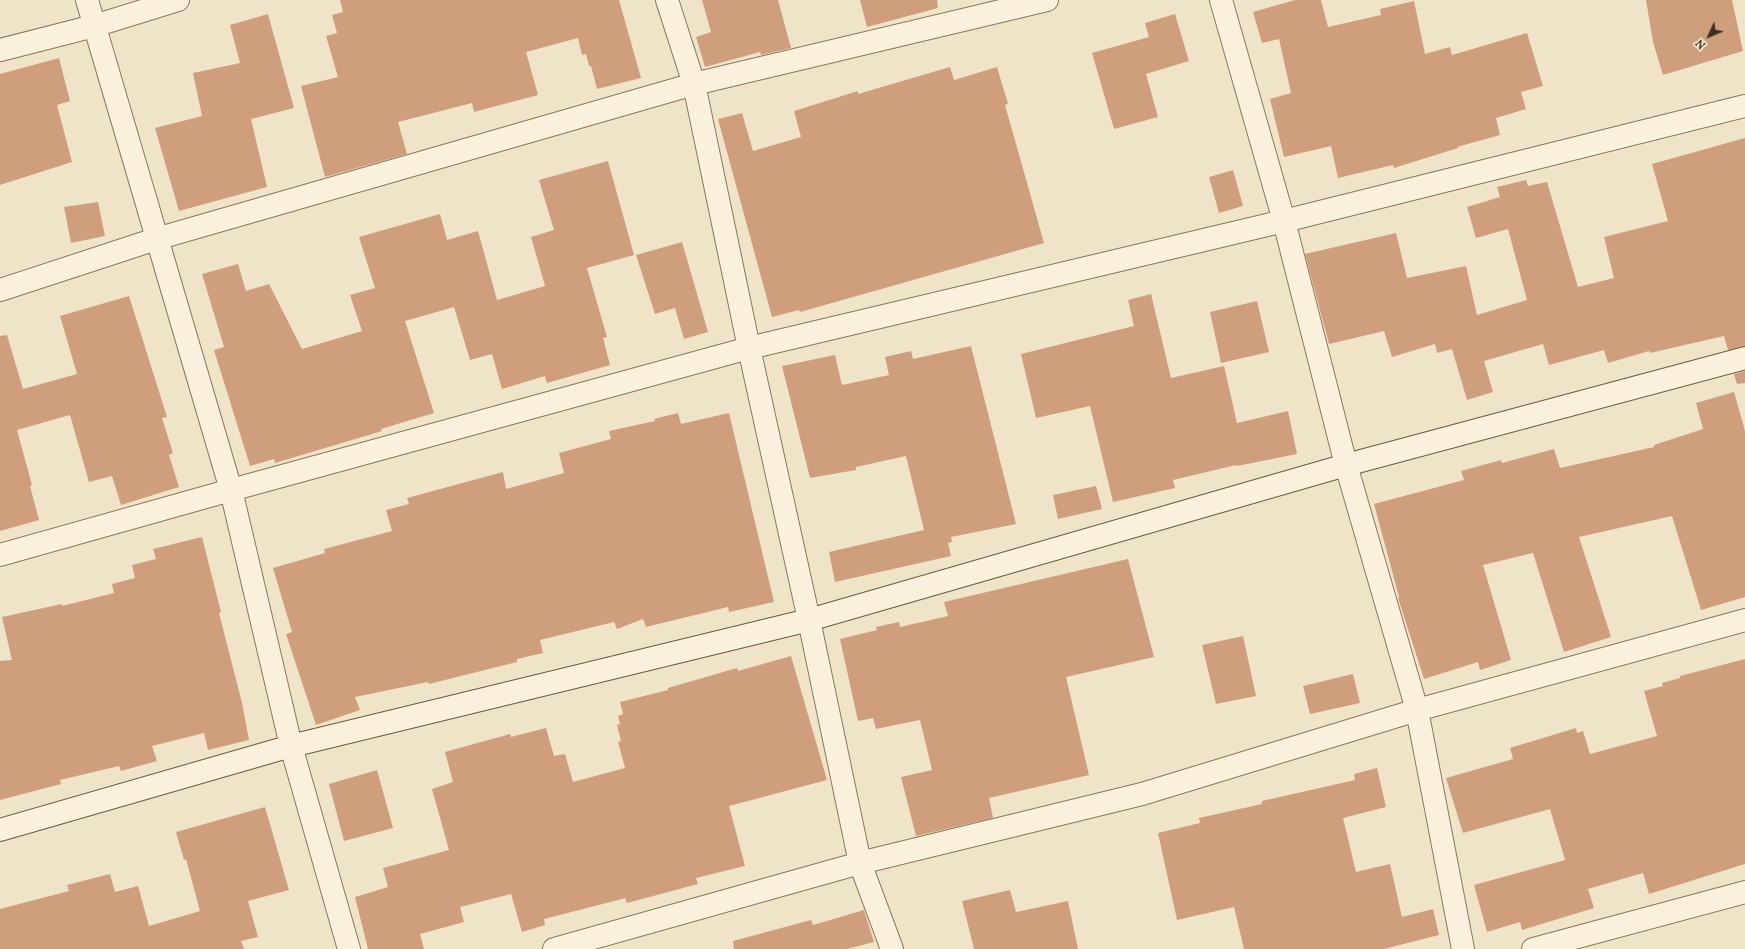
<!DOCTYPE html>
<html>
<head>
<meta charset="utf-8">
<style>
  body { margin:0 }
  #map { position:relative; width:1745px; height:949px; overflow:hidden; background:#f0e4c8; font-family:Lora,serif }
  canvas { display:block }
  .north { position:absolute; left:1689px; top:16px; width:40px; height:40px; -webkit-text-stroke:3px #f7eed8; paint-order:stroke; rotate:226deg; font-size:11px; font-weight:700; line-height:16px; text-align:center; color:#3d2e20 }
  .north::after { content:''; display:block; margin:auto; width:14px; height:18px; background:#3d2e20; clip-path:polygon(50% 0,100% 100%,50% 72%,0 100%) }
</style>
</head>
<body>
<div id="map">
<canvas width="1745" height="949"></canvas>
<div class="north">N</div>
</div>
<script>
const ctx = document.querySelector('canvas').getContext('2d');
ctx.lineJoin = 'round';
function paint(path, color) { ctx.fillStyle = color; ctx.fill(path, 'evenodd'); }
const shape = rows => new Path2D(rows.map(r => 'M' + r).join(''));
function strokePath(path, color, width, dash) { ctx.strokeStyle = color; ctx.lineWidth = width; ctx.lineCap = dash ? 'butt' : 'round'; ctx.setLineDash(dash || []); ctx.stroke(path); }
const building = shape([
  [340,0,619,0,641,78,597,89,591,66,589,66,586,54,582,55,578,38,526,52,538,95,474,112,472,103,398,122,407,154,325,177,301,86,338,77,326,36,337,33,332,15,343,12],
  [702,0,778,0,791,48,761,55,760,52,705,67,696,37,711,32],
  [860,0,937,0,938,8,867,27],
  [1295,0,1321,0,1328,27,1381,15,1380,9,1414,1,1425,54,1450,47,1452,55,1527,33,1543,86,1521,92,1526,109,1496,118,1500,135,1457,147,1458,148,1394,168,1393,165,1338,178,1331,146,1284,157,1270,99,1291,93,1279,39,1262,43,1253,12],
  [1646,0,1732,0,1743,51,1663,75,1653,42],
  [268,14,294,108,251,119,267,187,179,211,155,128,202,116,193,73,240,63,230,25],
  [1175,14,1189,61,1146,74,1158,117,1114,129,1092,53,1149,37,1145,23],
  [59,58,70,101,57,105,72,162,0,185,0,74],
  [950,67,954,80,997,67,1008,104,1005,105,1044,243,800,312,799,310,772,317,718,119,742,113,753,151,801,137,794,111,858,91,858,94],
  [1745,138,1745,346,1728,350,1724,336,1650,353,1649,351,1608,363,1604,350,1549,365,1543,344,1484,361,1493,392,1467,400,1452,349,1437,353,1435,344,1392,357,1384,331,1329,344,1305,254,1396,233,1407,278,1466,266,1477,315,1527,300,1508,229,1476,238,1467,207,1500,197,1497,187,1526,180,1528,186,1547,182,1578,287,1614,278,1604,237,1668,221,1652,164],
  [608,161,634,255,587,268,607,337,603,338,610,365,547,383,545,376,502,389,492,354,470,360,454,307,405,321,434,413,381,429,382,431,275,463,274,459,250,466,214,350,224,347,202,274,238,264,246,291,269,284,302,349,362,331,350,295,375,288,359,237,440,214,447,240,478,231,497,300,545,286,531,237,554,230,539,180],
  [1233,170,1243,206,1219,213,1209,177],
  [98,202,105,236,71,243,64,207],
  [682,242,708,332,684,339,675,308,655,314,636,255],
  [1151,294,1171,378,1224,366,1237,423,1288,411,1297,454,1237,466,1236,465,1173,480,1175,488,1113,502,1090,406,1036,418,1021,354,1134,326,1128,300],
  [129,296,167,417,162,418,173,453,169,455,179,487,121,505,112,476,89,482,70,415,17,430,32,485,30,486,39,520,0,531,0,336,7,335,23,389,77,374,60,316],
  [1257,301,1269,352,1221,363,1210,312],
  [971,346,1016,524,951,537,952,542,948,543,951,556,835,582,829,552,924,530,906,456,856,467,856,470,810,478,782,366,835,355,842,385,889,375,885,357,911,351,913,359],
  [1745,371,1745,383,1737,384,1734,374],
  [1734,392,1745,431,1745,597,1701,610,1672,516,1579,537,1611,637,1564,652,1533,553,1483,565,1511,660,1480,670,1478,662,1424,679,1398,598,1399,597,1374,504,1464,480,1461,471,1501,460,1502,463,1554,449,1560,468,1654,447,1654,445,1703,429,1696,403],
  [678,413,681,424,729,413,774,602,729,612,728,607,646,627,643,619,617,629,614,622,540,640,543,653,517,659,517,662,429,684,428,682,355,697,360,710,316,725,286,634,292,632,273,568,325,553,324,549,392,531,386,510,409,504,407,498,503,472,506,489,564,473,559,453,611,439,609,431,655,421,654,419],
  [1096,486,1102,509,1058,519,1053,495],
  [202,537,221,612,219,613,242,703,249,740,208,750,204,733,152,746,157,761,121,771,119,766,60,780,61,784,0,800,0,661,12,660,2,617,62,604,62,606,114,593,112,584,135,578,132,565,156,559,153,549],
  [1128,559,1154,657,1066,677,1089,775,989,798,993,818,916,836,901,777,932,770,920,720,876,729,873,718,858,721,840,639,877,630,876,627,899,622,900,627,948,616,944,602],
  [1243,636,1256,696,1216,704,1202,645],
  [791,656,827,780,729,806,745,866,696,878,698,884,627,903,625,898,622,899,544,919,545,925,522,932,511,894,460,907,464,922,420,934,424,949,368,949,355,897,388,887,383,868,449,850,432,789,453,782,445,752,510,734,511,737,546,728,554,756,565,754,573,782,625,768,618,742,621,741,617,725,620,724,618,716,623,714,620,702,668,690,668,688,737,668,738,671],
  [1745,659,1745,864,1649,894,1643,873,1588,889,1594,908,1522,930,1520,922,1487,932,1474,885,1565,860,1550,809,1463,833,1446,778,1513,759,1510,748,1576,728,1577,733,1583,731,1590,754,1657,736,1644,691,1663,686,1662,683,1680,678,1680,676],
  [1353,674,1360,703,1310,714,1303,686],
  [1377,768,1386,807,1343,818,1356,872,1390,864,1402,917,1433,909,1439,935,1384,949,1244,949,1234,907,1177,920,1158,833,1200,823,1199,818,1262,804,1262,801,1355,780,1354,774],
  [377,770,393,828,344,841,329,784],
  [265,807,289,890,248,901,258,937,241,941,244,949,0,949,0,909,69,891,67,885,110,874,115,892,138,886,149,926,200,911,186,859,184,860,176,832],
  [1010,890,1016,912,1068,901,1078,949,974,949,962,901],
  [864,910,874,942,847,949,734,949,733,941,811,920,813,925]
]);
const street = shape([
  [87,0,231,490,291,746,349,949],
  [667,0,694,84,749,348,809,620,860,863,892,949],
  [1221,0,1284,221,1346,465,1417,710,1463,949],
  [0,50,94,26,178,0],
  [0,290,156,239,694,84,1047,0],
  [0,555,231,490,749,348,1284,221,1745,106],
  [554,949,860,863,1142,794,1417,710,1745,620],
  [1533,949,1745,892]
]);
const secondary = shape([
  [0,830,291,746,809,620,1346,465,1745,358]
]);
paint(building, '#cf9f7d');
strokePath(street, '#8d765c', 24);
strokePath(secondary, '#6f573f', 24);
strokePath(street, '#faf1dc', 22);
strokePath(secondary, '#faf1dc', 22);
</script>
</body>
</html>
